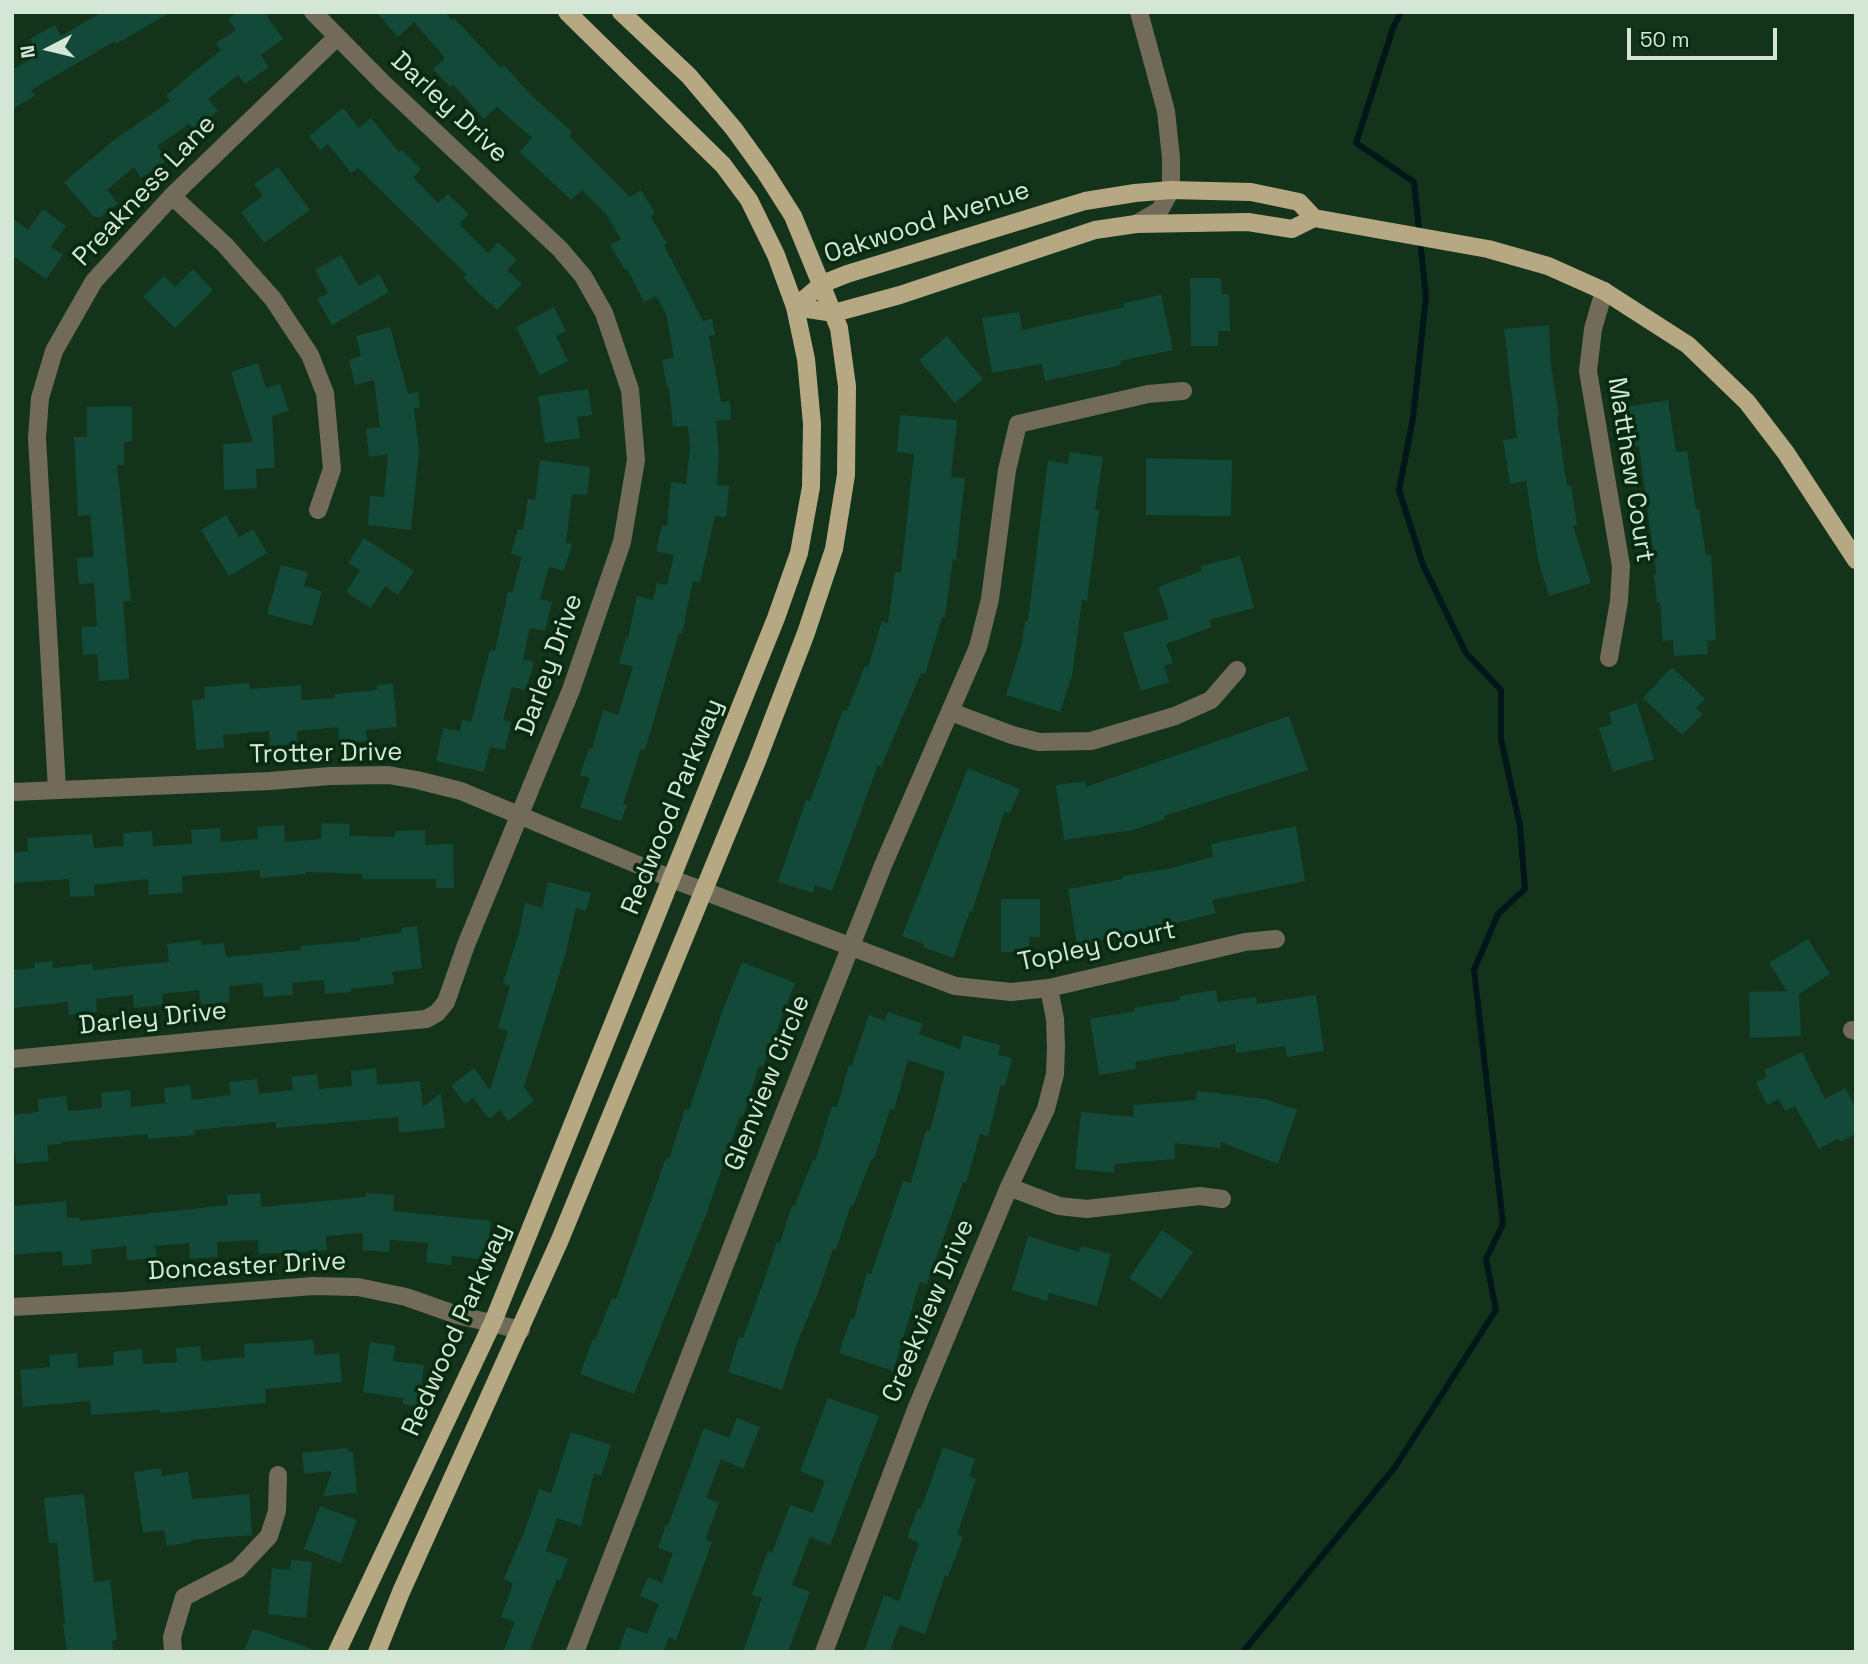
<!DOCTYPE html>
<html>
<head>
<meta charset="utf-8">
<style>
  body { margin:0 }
  #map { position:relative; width:1868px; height:1664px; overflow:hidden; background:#13341a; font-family:"Space Grotesk",sans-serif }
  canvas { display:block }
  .frame { position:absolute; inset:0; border:14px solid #d4e7d6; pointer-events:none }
  .north { position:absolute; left:14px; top:14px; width:70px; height:70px; -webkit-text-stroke:5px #072a10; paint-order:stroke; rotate:263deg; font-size:19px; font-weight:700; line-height:28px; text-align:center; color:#d4e7d6 }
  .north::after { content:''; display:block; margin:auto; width:24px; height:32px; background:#d4e7d6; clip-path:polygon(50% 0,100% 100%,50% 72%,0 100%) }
  .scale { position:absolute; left:1627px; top:28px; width:150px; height:32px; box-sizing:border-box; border:4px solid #d4e7d6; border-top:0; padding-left:9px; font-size:21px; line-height:24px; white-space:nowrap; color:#d4e7d6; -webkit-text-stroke:5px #072a10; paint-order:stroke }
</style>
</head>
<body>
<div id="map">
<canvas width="1868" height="1664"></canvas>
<div class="frame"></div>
<div class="north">N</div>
<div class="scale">50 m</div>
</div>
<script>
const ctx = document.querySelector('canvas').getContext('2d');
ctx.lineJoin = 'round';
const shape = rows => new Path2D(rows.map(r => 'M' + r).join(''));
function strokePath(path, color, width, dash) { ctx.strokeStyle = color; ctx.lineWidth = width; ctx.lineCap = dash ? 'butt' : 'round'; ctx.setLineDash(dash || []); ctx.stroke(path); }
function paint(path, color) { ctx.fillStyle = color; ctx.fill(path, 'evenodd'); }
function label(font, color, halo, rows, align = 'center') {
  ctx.font = font + ' "Space Grotesk",sans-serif'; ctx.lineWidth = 7; ctx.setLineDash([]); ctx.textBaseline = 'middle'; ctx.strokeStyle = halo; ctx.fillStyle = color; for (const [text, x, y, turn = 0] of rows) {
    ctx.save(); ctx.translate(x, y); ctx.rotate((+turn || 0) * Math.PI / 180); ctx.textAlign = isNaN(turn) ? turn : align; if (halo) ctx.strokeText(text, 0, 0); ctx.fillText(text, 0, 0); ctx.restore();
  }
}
const stream = shape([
  [1243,1652,1395,1467,1496,1310,1486,1259,1503,1224,1474,970,1498,914,1525,889,1520,826,1501,739,1501,690,1466,653,1423,565,1399,490,1413,418,1426,297,1414,182,1356,143,1393,28,1401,12]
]);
const building = shape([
  [102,12,171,12,116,44,115,41,31,90,35,96,12,109,12,70,39,54,30,39,55,25,61,36],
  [238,12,264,12,283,39,261,55,269,67,245,84,238,75,208,99,218,111,194,130,189,124,157,146,167,160,141,178,134,167,107,190,118,203,101,217,94,217,64,182,114,140,170,101,166,95,221,50,216,43,236,30,228,19],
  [376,12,445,12,452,20,454,18,501,68,504,65,530,94,572,132,569,136,630,197,641,190,655,213,650,216,667,243,664,245,703,321,712,319,715,335,709,336,721,402,730,401,731,420,716,421,719,455,717,485,729,486,726,517,715,516,700,582,693,581,682,634,679,633,645,750,641,749,623,804,627,805,621,821,580,807,590,778,580,775,589,748,592,749,603,710,618,715,633,667,619,663,626,638,628,638,637,596,653,600,657,583,667,585,674,555,656,551,662,525,667,526,671,482,686,484,690,447,688,426,673,427,669,387,667,387,662,360,674,357,666,314,656,296,644,302,627,268,625,270,610,245,621,239,606,214,582,190,571,200,520,152,532,138,497,107,484,119,453,84,450,87,433,69,445,58,414,22,398,37],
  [343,108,359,128,371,118,399,152,402,150,421,169,413,177,438,203,448,194,469,214,459,224,488,253,498,242,517,260,507,270,522,284,497,310,463,278,467,275,358,168,351,173,328,144,320,150,309,136],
  [278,167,310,210,264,243,241,212,263,196,254,184],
  [43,209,66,226,51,247,63,255,46,279,12,255,12,218,28,230],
  [341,255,359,286,379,274,389,292,332,325,317,299,328,293,315,270],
  [193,269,213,290,175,328,143,297,164,276,175,287],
  [1190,278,1221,278,1222,294,1229,294,1230,331,1218,331,1218,346,1191,346],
  [1161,295,1173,350,1120,361,1121,365,1045,381,1042,364,992,373,982,318,1019,312,1022,330,1125,307,1124,303],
  [554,307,566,331,556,336,568,361,540,375,516,327],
  [1549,325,1551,365,1559,417,1557,417,1567,486,1571,485,1577,525,1573,526,1591,583,1549,596,1538,559,1526,481,1510,484,1503,440,1517,438,1504,329],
  [390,327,408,394,418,392,420,408,414,408,419,451,411,530,368,525,370,496,384,497,388,454,369,457,366,429,380,427,374,380,355,385,349,360,361,356,356,336],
  [947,336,983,379,955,403,919,360],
  [258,363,266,388,280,384,289,411,272,416,275,468,256,469,257,488,224,490,223,444,253,442,231,372],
  [588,389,592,415,577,417,580,438,545,443,538,396],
  [1668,400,1676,452,1687,451,1696,509,1699,509,1706,555,1711,555,1716,640,1707,641,1708,654,1674,656,1673,640,1663,641,1660,602,1657,603,1654,574,1656,573,1639,446,1633,447,1627,407],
  [132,406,132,441,124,442,124,465,117,465,131,601,123,601,129,679,99,681,97,654,83,655,81,627,97,626,94,583,79,584,77,558,94,557,90,515,78,516,74,437,87,437,87,407],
  [900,415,957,420,951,477,965,478,956,560,953,559,945,617,942,617,925,674,921,673,881,767,878,765,832,891,815,885,813,893,778,882,806,800,810,801,843,710,847,711,865,666,868,667,882,621,888,623,895,572,901,573,914,454,897,452],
  [1070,452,1103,457,1095,510,1099,510,1087,601,1082,600,1072,676,1060,712,1006,695,1021,647,1025,621,1028,621,1048,460,1068,464],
  [1146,458,1232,460,1231,516,1146,515],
  [540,460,590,467,587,495,572,494,566,543,572,544,564,571,549,567,540,599,552,602,545,631,530,628,523,659,534,662,526,690,512,687,503,720,511,722,505,750,490,747,484,772,436,761,443,728,460,731,462,720,471,722,490,650,495,651,508,592,512,593,522,557,511,553,518,529,523,530,528,499,535,500],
  [226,515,239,537,253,529,267,553,229,576,201,530],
  [364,538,414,571,398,595,385,586,371,608,346,592,360,570,348,563],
  [1240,556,1254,608,1209,620,1212,627,1166,644,1173,663,1164,666,1169,682,1141,691,1123,633,1169,619,1158,587,1202,571,1201,566],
  [281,565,308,572,304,586,322,591,312,626,267,614],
  [1672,667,1705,699,1696,708,1703,714,1682,735,1643,698],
  [249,683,250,689,301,685,302,700,335,698,335,694,377,690,377,685,393,684,397,727,366,730,367,741,339,744,338,727,297,731,298,744,270,746,269,731,223,735,224,748,196,750,192,700,205,699,204,687],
  [1637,703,1654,759,1613,772,1599,728,1612,724,1609,712],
  [1289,716,1308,770,1164,816,1165,819,1133,830,1064,840,1056,785,1085,781,1086,787],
  [968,768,1020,789,1010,813,1004,812,972,912,970,911,953,958,923,947,924,944,902,936],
  [322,823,350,824,349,836,395,837,395,831,425,830,425,845,453,844,454,888,436,888,436,879,362,879,362,874,306,872,306,874,260,878,260,870,182,876,183,893,149,895,148,879,94,885,95,896,70,897,69,879,12,883,12,853,28,851,27,838,92,834,94,848,124,846,123,833,152,831,153,846,192,844,191,830,220,828,221,842,258,839,257,827,284,825,285,842,321,839],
  [1296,826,1305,881,1212,900,1216,913,1167,925,1113,934,1114,938,1077,944,1068,889,1123,879,1122,876,1167,869,1213,857,1211,844],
  [548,882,591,893,586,911,576,908,565,956,524,1087,534,1101,508,1121,500,1110,489,1119,473,1098,465,1104,451,1086,474,1068,490,1090,508,1031,498,1028,510,986,503,983,519,933,525,903,542,908],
  [1001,899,1040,899,1040,937,1029,937,1030,952,1001,952],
  [417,926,422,968,392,972,394,984,351,989,351,992,325,994,324,980,292,983,293,995,264,997,262,983,229,986,230,1002,201,1005,199,990,162,994,163,1005,134,1008,133,995,96,999,97,1012,69,1015,68,1002,12,1008,12,970,35,968,34,963,52,961,53,968,92,964,93,970,169,962,167,944,201,940,201,945,224,943,226,957,301,950,301,946,360,941,360,938,402,933,402,928],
  [1808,939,1830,974,1799,994,1801,1036,1750,1038,1749,992,1787,991,1769,963],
  [742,962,795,983,763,1067,759,1066,743,1117,740,1116,707,1212,634,1394,580,1374,593,1339,595,1340,612,1298,616,1299,666,1158,669,1159,685,1109,689,1110,722,1012],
  [1216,990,1218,1002,1256,997,1257,1004,1316,995,1324,1051,1287,1057,1285,1046,1236,1053,1235,1044,1135,1062,1136,1069,1099,1075,1090,1019,1135,1011,1134,1008,1180,1000,1179,996],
  [888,1012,923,1024,919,1034,960,1049,963,1035,1000,1045,998,1055,1012,1058,1005,1086,1001,1085,988,1136,980,1134,966,1183,963,1182,927,1284,920,1282,893,1371,839,1353,851,1318,854,1319,867,1273,871,1274,903,1181,911,1183,926,1130,930,1131,945,1072,908,1060,894,1110,890,1109,874,1159,872,1158,853,1206,851,1205,836,1250,833,1249,817,1295,797,1343,782,1390,728,1372,739,1337,743,1338,765,1278,777,1242,780,1243,792,1206,794,1207,813,1160,815,1161,832,1106,837,1107,849,1065,852,1065,869,1015,885,1021],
  [1802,1052,1825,1099,1845,1088,1856,1108,1856,1133,1840,1142,1837,1139,1819,1149,1795,1106,1785,1111,1779,1099,1767,1105,1756,1082,1767,1077,1764,1070],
  [376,1068,377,1085,420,1081,423,1107,441,1093,445,1128,399,1133,398,1117,276,1128,276,1122,194,1130,195,1135,148,1139,148,1134,61,1142,62,1144,47,1145,49,1161,16,1164,12,1115,39,1112,38,1099,66,1096,68,1111,102,1108,101,1093,130,1090,131,1107,165,1103,164,1088,190,1085,192,1100,231,1095,229,1082,257,1079,259,1094,293,1090,291,1077,317,1074,319,1089,352,1086,351,1071],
  [1197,1091,1266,1099,1297,1110,1278,1164,1221,1142,1220,1148,1174,1143,1175,1159,1114,1164,1114,1173,1075,1169,1081,1112,1134,1117,1133,1105,1196,1100],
  [260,1193,261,1207,366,1197,366,1193,394,1195,393,1211,491,1221,486,1260,452,1256,451,1265,426,1262,428,1243,390,1240,389,1252,362,1250,363,1233,326,1236,327,1250,301,1252,259,1254,258,1240,217,1242,218,1257,190,1259,189,1243,155,1246,157,1258,127,1260,126,1246,91,1250,92,1264,63,1266,62,1251,12,1255,12,1206,66,1201,67,1218,79,1217,80,1221,228,1205,227,1195],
  [1162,1230,1193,1252,1161,1299,1129,1278],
  [1028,1236,1079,1252,1081,1246,1111,1254,1097,1306,1049,1293,1047,1301,1012,1290],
  [313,1340,315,1355,339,1353,342,1382,265,1389,266,1403,160,1413,160,1410,91,1415,90,1401,23,1407,20,1370,50,1367,49,1355,77,1353,78,1368,114,1365,113,1352,142,1349,143,1364,177,1362,176,1348,200,1346,202,1361,245,1357,244,1344],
  [370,1342,395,1346,393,1361,424,1365,419,1407,403,1404,403,1398,363,1392],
  [828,1398,879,1416,830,1545,810,1537,792,1585,810,1592,788,1652,743,1652,762,1598,752,1595,768,1551,772,1553,790,1505,813,1513,825,1481,800,1471],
  [737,1418,760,1427,743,1469,721,1459,706,1498,719,1503,705,1540,712,1542,676,1640,669,1637,663,1652,618,1652,627,1627,647,1634,659,1604,640,1596,648,1577,662,1583,673,1553,658,1548,666,1525,668,1526,704,1428,729,1438],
  [571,1432,611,1445,601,1476,594,1473,581,1526,557,1518,546,1551,568,1559,560,1581,557,1579,529,1652,503,1652,515,1622,501,1617,513,1583,504,1579,520,1541,521,1541,539,1489,551,1493],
  [943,1447,975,1459,969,1476,976,1479,957,1535,963,1537,948,1576,945,1575,925,1634,900,1625,889,1652,864,1652,884,1595,899,1601,919,1543,907,1538,918,1508,921,1509],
  [348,1448,348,1452,353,1452,357,1493,323,1496,332,1471,304,1474,302,1453],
  [161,1468,162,1476,188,1472,192,1499,249,1494,252,1535,191,1540,191,1542,167,1546,164,1530,143,1533,134,1472],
  [84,1494,94,1582,110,1580,117,1640,112,1641,114,1652,67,1652,63,1624,65,1624,57,1543,49,1543,44,1498],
  [320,1506,357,1520,341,1563,304,1549],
  [291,1560,312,1562,306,1618,268,1614,272,1568,290,1570],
  [252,1630,258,1630,312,1649,312,1652,244,1652]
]);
const minor = shape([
  [172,196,225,245,273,299,310,355,325,393,332,469,318,510],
  [1136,224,1160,210,1171,190,1171,158,1166,111,1139,12],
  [1604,291,1593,329,1588,371,1621,566,1619,601,1609,658],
  [951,712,1012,735,1039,742,1091,741,1175,716,1211,700,1237,670],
  [57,789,37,438,40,398,54,351,94,281,172,196,337,37],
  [12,792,270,781,330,776,388,775,417,780,461,791,672,879,955,986,1011,992,1049,988,1245,942,1276,939],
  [1852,1030,1856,1031],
  [12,1059,426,1019,437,1013,446,1002,466,945,571,690,622,542,636,460,630,390,604,313,583,276,560,249,384,84,313,12],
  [1009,1187,1059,1206,1087,1209,1200,1196,1222,1199],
  [12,1307,123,1301,313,1286,358,1287,406,1297,457,1315,521,1330],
  [173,1652,172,1637,184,1597,238,1569,269,1536,277,1511,278,1475],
  [575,1652,760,1174,884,863,978,647,990,599,1007,470,1018,424,1148,394,1183,391],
  [824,1652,917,1407,1009,1187,1046,1109,1055,1074,1056,1047,1055,1019,1049,988]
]);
const major = shape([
  [795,307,834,313,900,295,1095,230,1136,224,1248,222,1292,229,1314,218,1488,249,1548,266,1604,291,1688,345,1747,402,1786,453,1856,560],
  [795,307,822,284,847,274,1085,201,1135,193,1171,190,1251,192,1299,202,1314,218],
  [337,1652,493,1322,776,618,799,553,811,487,812,424,806,359,795,307,776,255,749,200,723,165,567,12],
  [377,1652,401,1592,559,1242,757,761,806,633,834,549,846,475,847,386,839,328,793,216,765,172,734,129,689,76,621,12]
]);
const streetNames = [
  ["Darley Drive",449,108,43],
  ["Preakness Lane",145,191,-47],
  ["Oakwood Avenue",927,223,-18],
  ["Matthew Court",1630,470,81],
  ["Darley Drive",550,665,-70],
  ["Trotter Drive",326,754,-1],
  ["Redwood Parkway",673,807,-68],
  ["Topley Court",1097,947,-12],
  ["Darley Drive",153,1019,-6],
  ["Glenview Circle",768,1083,-68],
  ["Doncaster Drive",247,1267,-3],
  ["Creekview Drive",929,1311,-67],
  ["Redwood Parkway",457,1330,-66]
];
strokePath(stream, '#001619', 6);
paint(building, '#134938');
strokePath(minor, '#726b59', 18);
strokePath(major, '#b7a884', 18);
label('26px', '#d4e7d6', '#072a10', streetNames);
</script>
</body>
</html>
